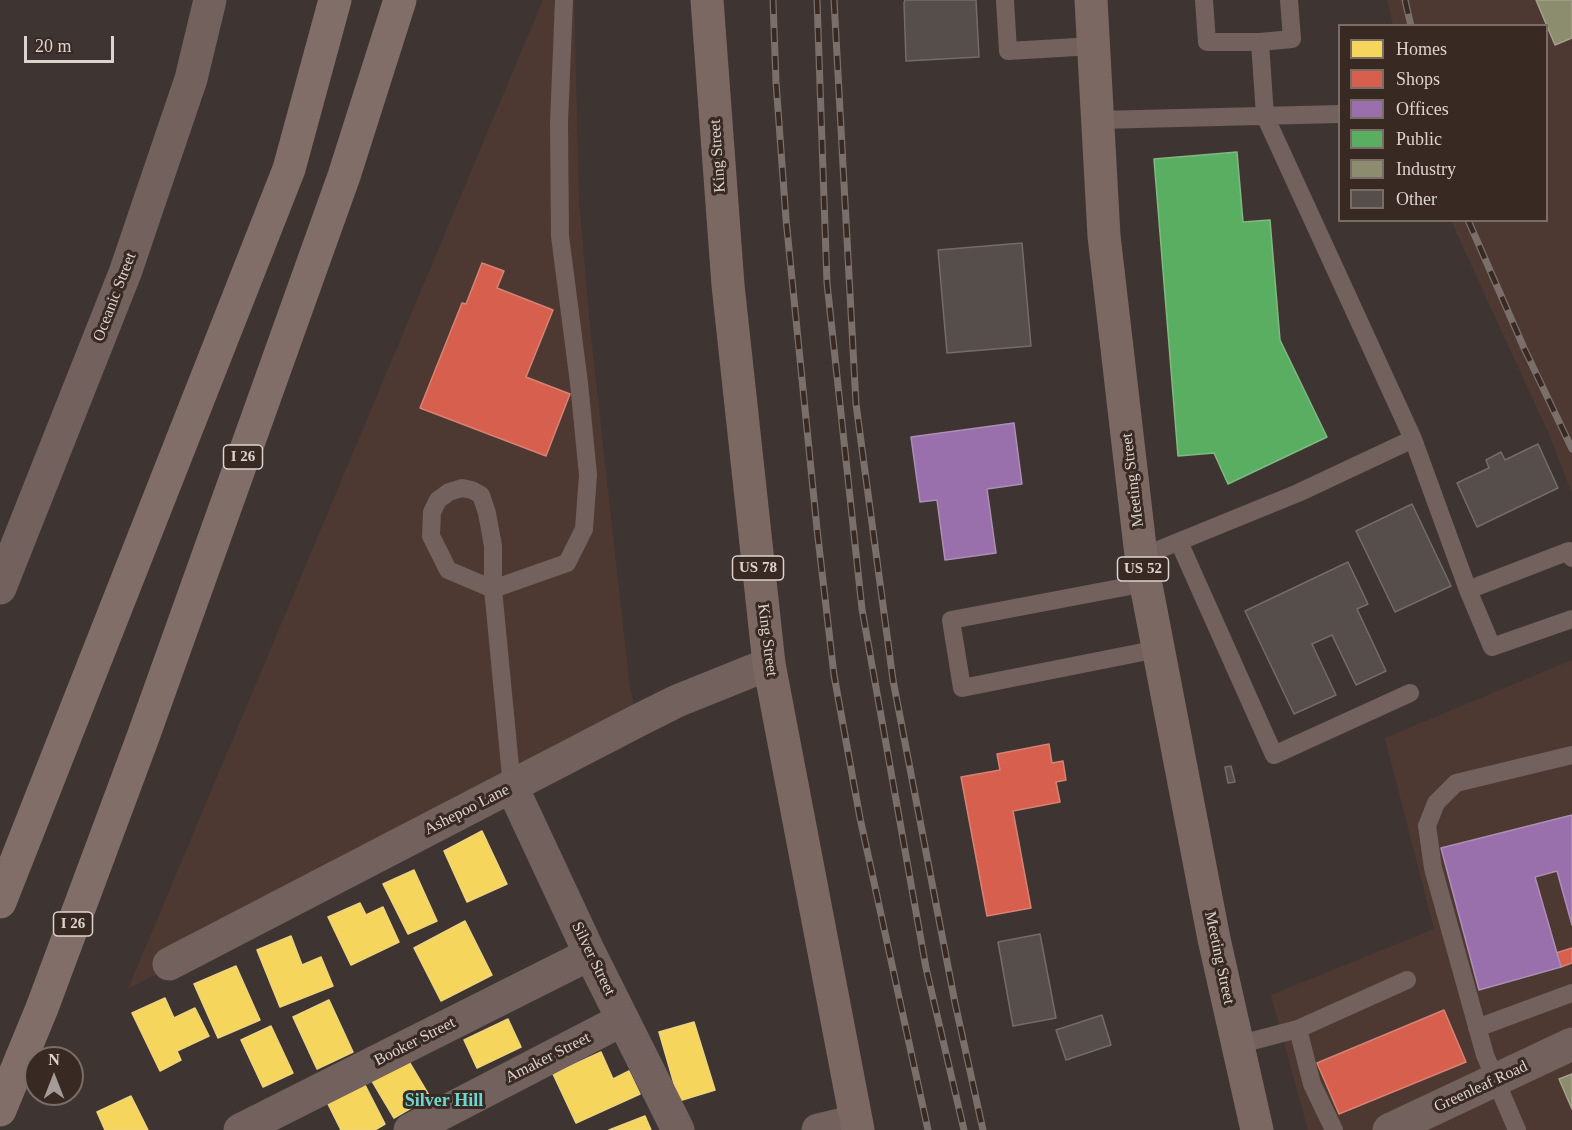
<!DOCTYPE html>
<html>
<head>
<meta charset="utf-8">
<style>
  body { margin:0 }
  #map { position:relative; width:1572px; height:1130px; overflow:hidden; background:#3e3532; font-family:"Times New Roman",serif }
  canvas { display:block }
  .legend { position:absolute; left:1338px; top:24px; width:210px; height:198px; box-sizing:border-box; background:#382923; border:2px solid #7a6d68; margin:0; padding:8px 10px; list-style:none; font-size:18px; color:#ddd3cf }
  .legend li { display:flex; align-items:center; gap:12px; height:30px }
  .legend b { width:30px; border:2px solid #7a6d68 }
  .north { position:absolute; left:24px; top:1046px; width:60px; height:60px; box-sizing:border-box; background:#382923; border:2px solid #7a6d68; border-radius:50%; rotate:0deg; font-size:16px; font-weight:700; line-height:24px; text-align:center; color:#ddd3cf }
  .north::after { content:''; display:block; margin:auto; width:21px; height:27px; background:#a59c98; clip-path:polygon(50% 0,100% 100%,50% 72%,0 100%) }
  .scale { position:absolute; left:24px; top:36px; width:90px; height:27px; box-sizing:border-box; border:3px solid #ddd3cf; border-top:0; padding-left:8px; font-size:18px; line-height:21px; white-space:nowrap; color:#ddd3cf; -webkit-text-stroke:4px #382923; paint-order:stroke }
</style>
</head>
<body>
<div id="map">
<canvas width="1572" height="1130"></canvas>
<ul class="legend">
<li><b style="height:16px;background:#f6d55c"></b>Homes</li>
<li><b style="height:16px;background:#d6604d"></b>Shops</li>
<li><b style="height:16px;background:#9970ab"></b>Offices</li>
<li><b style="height:16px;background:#5aae61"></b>Public</li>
<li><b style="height:16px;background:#8c8c6e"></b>Industry</li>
<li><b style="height:16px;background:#554e4b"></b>Other</li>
</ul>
<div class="north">N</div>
<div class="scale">20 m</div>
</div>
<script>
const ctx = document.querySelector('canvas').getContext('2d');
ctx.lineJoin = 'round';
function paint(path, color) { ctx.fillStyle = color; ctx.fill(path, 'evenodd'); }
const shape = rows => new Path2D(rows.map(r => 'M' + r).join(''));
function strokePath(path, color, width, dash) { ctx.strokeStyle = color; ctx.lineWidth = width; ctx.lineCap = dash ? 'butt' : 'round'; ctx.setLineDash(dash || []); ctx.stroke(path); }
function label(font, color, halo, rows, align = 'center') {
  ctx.font = font + ' "Times New Roman",serif'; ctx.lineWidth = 6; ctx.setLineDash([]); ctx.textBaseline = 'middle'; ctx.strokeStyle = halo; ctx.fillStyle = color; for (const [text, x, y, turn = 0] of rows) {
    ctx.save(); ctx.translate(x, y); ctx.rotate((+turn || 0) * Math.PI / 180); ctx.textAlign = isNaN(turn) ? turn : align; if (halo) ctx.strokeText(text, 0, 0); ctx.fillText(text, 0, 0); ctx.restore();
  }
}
const built = shape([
  [543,0,574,0,579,201,590,327,629,681,637,721,128,989],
  [1387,0,1572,0,1572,493,1548,432,1451,221,1546,220,1546,26,1393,25],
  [1572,660,1572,1130,1308,1130,1271,995,1434,929,1385,738]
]);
const homes = shape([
  [482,831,507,884,467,902,444,851,482,831],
  [414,870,437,921,408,934,383,884,414,870],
  [360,903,366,915,383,907,399,942,351,965,328,917,360,903],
  [465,921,492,975,441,1001,414,948,465,921],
  [291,936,302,965,321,957,333,986,280,1007,257,950,291,936],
  [236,966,260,1020,218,1038,194,984,236,966],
  [165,998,174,1018,195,1008,209,1036,177,1051,181,1060,160,1071,132,1013,165,998],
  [329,1000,353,1052,317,1069,293,1017,329,1000],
  [508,1019,521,1047,477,1068,464,1040,508,1019],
  [694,1022,715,1090,679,1101,659,1032,694,1022],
  [271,1026,293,1073,263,1087,241,1040,271,1026],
  [601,1052,613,1079,629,1071,640,1094,576,1123,553,1074,601,1052],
  [408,1060,430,1097,394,1118,372,1081,408,1060],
  [364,1083,385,1124,375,1130,341,1130,327,1102,364,1083],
  [131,1096,148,1130,105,1130,97,1112,131,1096],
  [645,1116,651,1130,609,1130,645,1116]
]);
const shops = shape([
  [482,263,504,271,497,288,553,310,526,377,570,394,546,456,420,408,462,303,466,304,482,263],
  [1049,744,1052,763,1063,761,1066,780,1056,782,1060,802,1013,811,1031,908,987,916,961,777,1000,770,997,754,1049,744],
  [1572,948,1572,963,1561,967,1556,953,1572,948],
  [1444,1010,1466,1062,1339,1114,1317,1063,1444,1010]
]);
const offices = shape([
  [1014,423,1022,484,987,489,996,553,945,560,937,500,920,502,911,437,1014,423],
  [1572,815,1572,925,1557,871,1535,877,1561,967,1479,990,1441,848,1572,815]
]);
const public = shape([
  [1237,152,1243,222,1270,220,1280,340,1327,437,1228,484,1214,453,1178,456,1154,159,1237,152]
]);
const industry = shape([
  [1536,0,1572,0,1572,38,1555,45,1536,0],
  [1572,1074,1572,1109,1559,1079,1572,1074]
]);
const building = shape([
  [905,0,976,0,979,57,906,61,904,3,905,0],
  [1022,243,1031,346,947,353,938,250,1022,243],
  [1538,444,1558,488,1477,527,1457,483,1489,468,1486,460,1501,452,1505,460,1538,444],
  [1412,504,1451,586,1395,612,1356,531,1412,504],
  [1348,562,1368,604,1357,609,1386,671,1356,685,1332,635,1312,644,1336,695,1294,714,1245,611,1348,562],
  [1231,766,1235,782,1228,783,1225,767,1231,766],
  [1040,934,1056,1018,1013,1026,998,942,1040,934],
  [1102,1015,1111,1045,1066,1060,1056,1030,1102,1015]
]);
const service = shape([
  [1005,0,1008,51,1094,46],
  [1204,0,1207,42,1260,42,1292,39,1289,0],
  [1260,42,1265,116,1413,439,1468,590,1492,647,1572,619],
  [1099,120,1340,114],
  [1179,542,1274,755,1410,693],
  [1141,557,1298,493,1413,439],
  [1146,583,951,620,962,688,1158,649],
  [1468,590,1569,551,1572,558],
  [512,787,493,589,493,546,487,513,481,495,472,490,462,488,449,492,438,500,432,512,431,536,448,570,493,589,567,563,584,529,588,475,579,383,560,236,559,123,564,0],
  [1477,1028,1572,993],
  [1298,1029,1407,980],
  [1237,1045,1298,1029,1312,1084,1334,1130],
  [1517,1130,1485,1055,1433,868,1427,826,1436,803,1456,783,1572,755]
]);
const minor = shape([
  [0,588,125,273,191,79,210,0],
  [512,787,590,954,678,1130],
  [169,964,637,721,677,701,769,664],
  [240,1130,590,954],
  [410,1130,622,1020],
  [818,1130,856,1121],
  [1389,1130,1572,1044]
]);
const primary = shape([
  [707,0,728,285,769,664,858,1130],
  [1091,0,1104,236,1142,564,1214,939,1257,1130]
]);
const motorway = shape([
  [0,902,289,169,335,0],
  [0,1110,42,1008,143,737,344,176,400,0]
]);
const rail = shape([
  [773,0,776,82,786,219,817,529,834,675,860,818,928,1130],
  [817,0,827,283,862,609,926,968,964,1130],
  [834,0,856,404,893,680,955,1003,983,1130],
  [1405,0,1411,26],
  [1468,220,1524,348,1572,449]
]);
const shields = [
  [243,457,39],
  [758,568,51],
  [1143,569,51],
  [73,924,39]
];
const shieldNames = [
  ["I 26",243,457],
  ["US 78",758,568],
  ["US 52",1143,569],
  ["I 26",73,924]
];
const streetNames = [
  ["King Street",718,156,-94],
  ["Oceanic Street",115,297,-69],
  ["Meeting Street",1133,480,-97],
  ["King Street",767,640,83],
  ["Ashepoo Lane",467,810,-27],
  ["Meeting Street",1219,958,78],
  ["Silver Street",593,959,64],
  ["Booker Street",415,1042,-27],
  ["Amaker Street",548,1058,-27],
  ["Greenleaf Road",1481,1087,-25]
];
const neighbourhoodNames = [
  ["Silver Hill",444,1101]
];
paint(built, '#4e3932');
paint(homes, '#f6d55c');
strokePath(homes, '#eed47e', 1.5);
paint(shops, '#d6604d');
strokePath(shops, '#d88274', 1.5);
paint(offices, '#9970ab');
strokePath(offices, '#ad8eb6', 1.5);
paint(public, '#5aae61');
strokePath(public, '#81b982', 1.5);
paint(industry, '#8c8c6e');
strokePath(industry, '#a4a18b', 1.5);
paint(building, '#554e4b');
strokePath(building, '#746c69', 1.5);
strokePath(service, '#72615c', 18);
strokePath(minor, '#72615c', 33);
strokePath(primary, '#7c6862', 33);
strokePath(motorway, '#826e68', 33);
strokePath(rail, '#7a6f6b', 7);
strokePath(rail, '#382923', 4.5, [14]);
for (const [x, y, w] of shields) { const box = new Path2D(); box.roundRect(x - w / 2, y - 12, w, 24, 4.5); ctx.fillStyle = '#382923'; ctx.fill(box); strokePath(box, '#ddd3cf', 1.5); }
label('bold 15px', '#ddd3cf', null, shieldNames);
label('16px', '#ddd3cf', '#382923', streetNames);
label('bold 18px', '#6dd8d1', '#382923', neighbourhoodNames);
</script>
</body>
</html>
